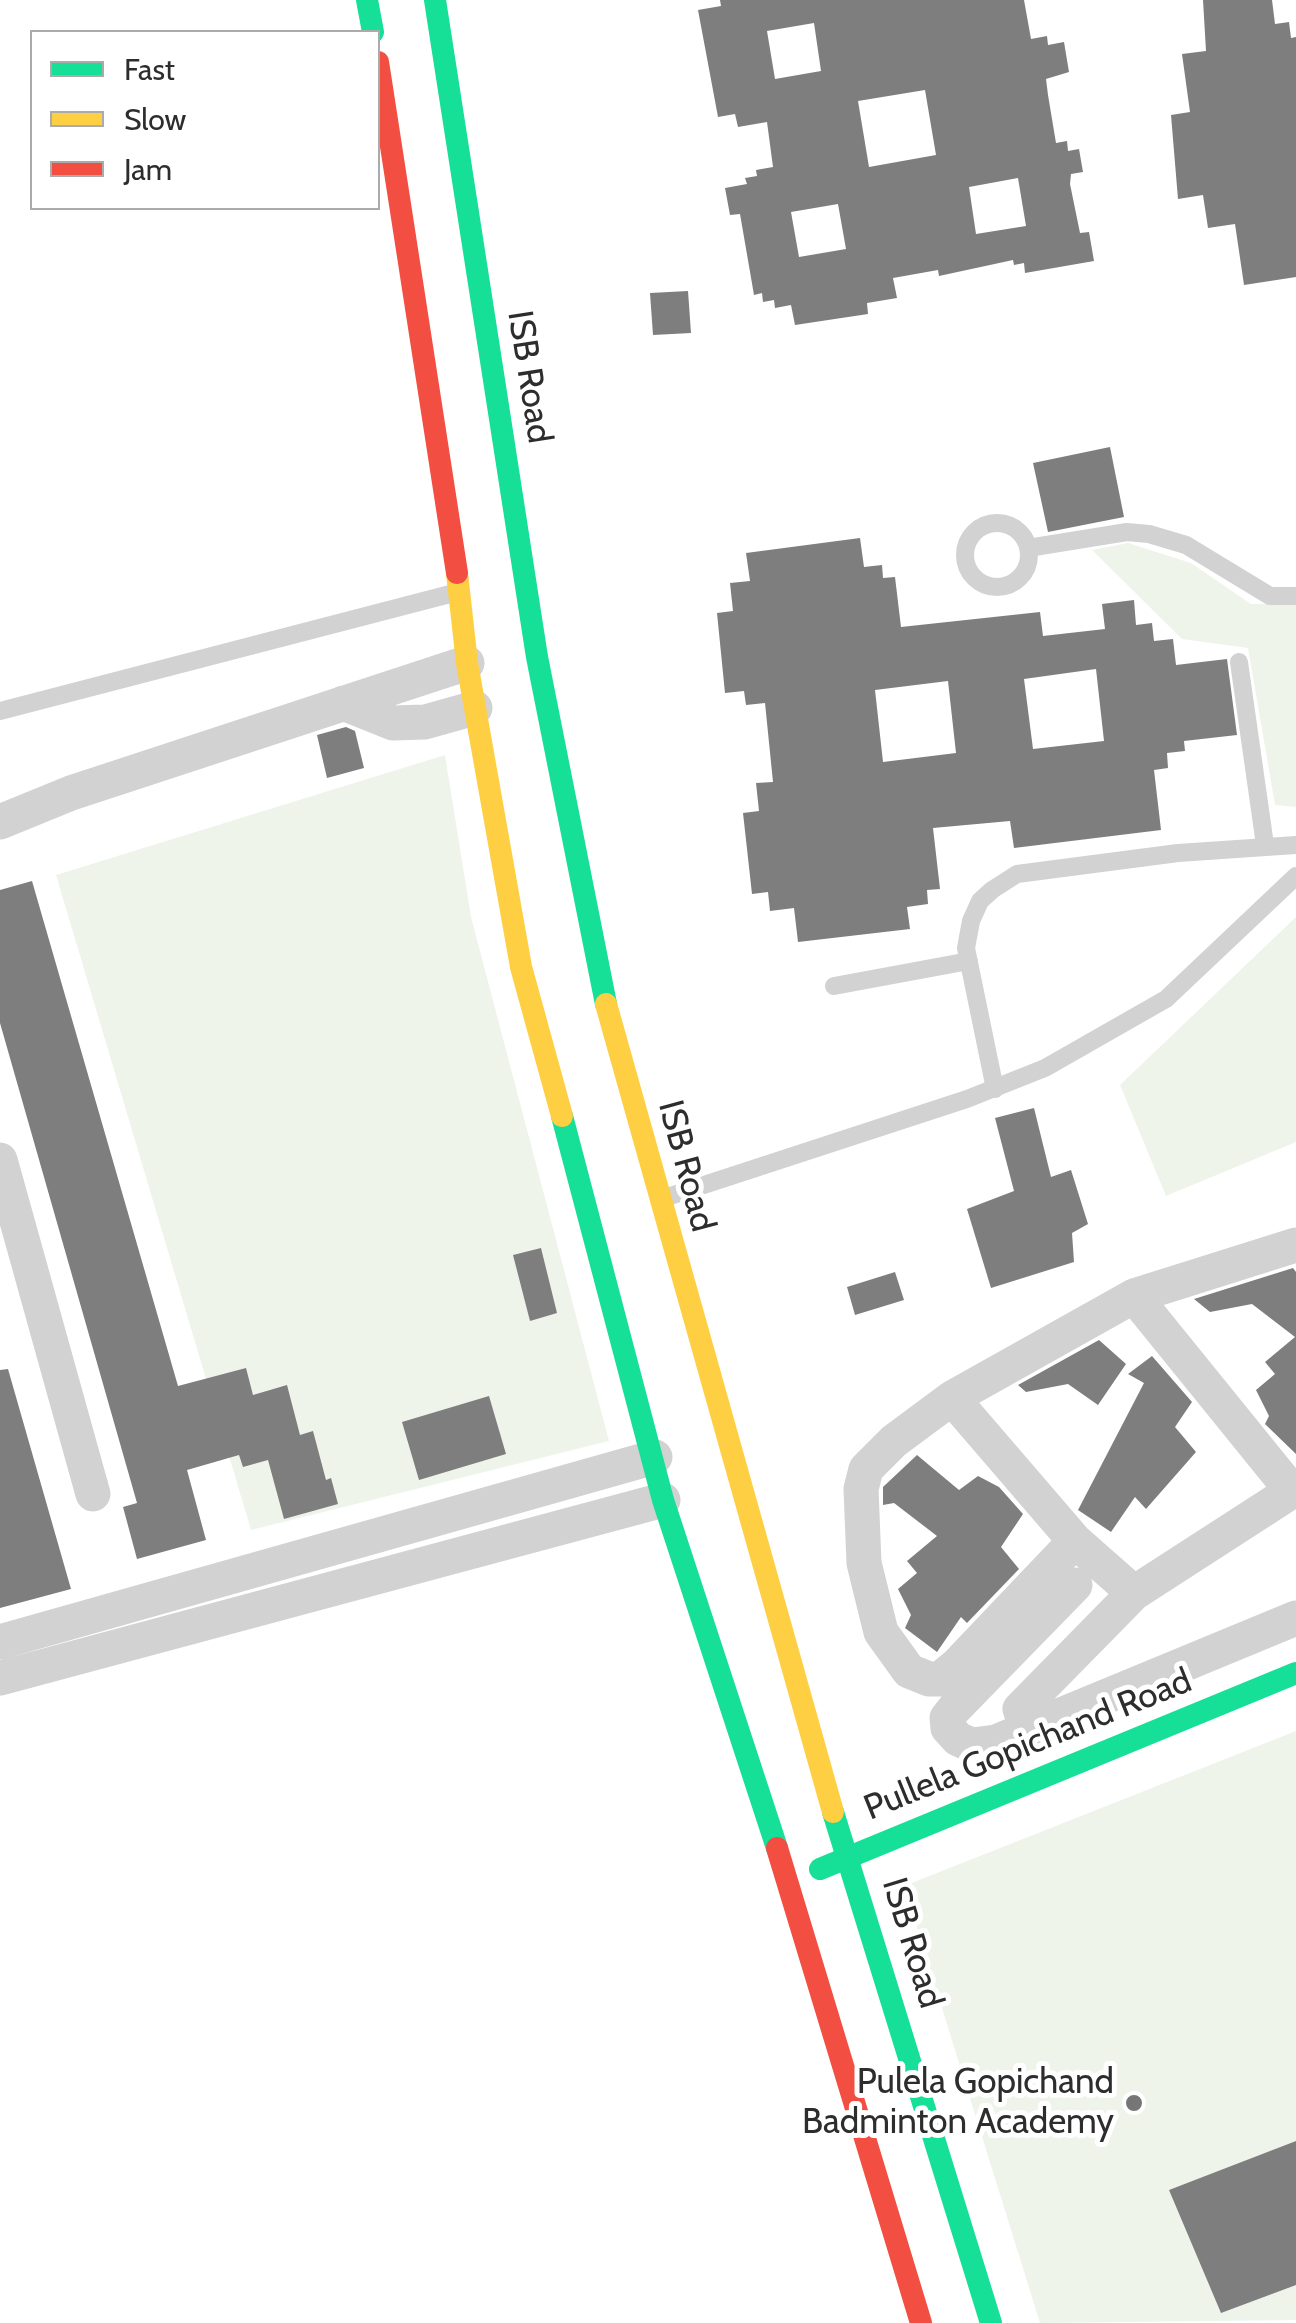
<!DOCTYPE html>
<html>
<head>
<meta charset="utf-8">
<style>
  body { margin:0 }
  #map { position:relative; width:1296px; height:2323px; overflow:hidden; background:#fff; font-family:Cabin,sans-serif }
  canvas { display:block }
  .legend { position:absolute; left:30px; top:30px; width:350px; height:180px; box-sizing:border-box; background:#fff; border:2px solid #ababab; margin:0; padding:12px 18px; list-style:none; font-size:30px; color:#2d2d2d }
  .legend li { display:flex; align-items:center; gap:20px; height:50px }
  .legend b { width:50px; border:2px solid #ababab }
</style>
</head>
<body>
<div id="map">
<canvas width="1296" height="2323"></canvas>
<ul class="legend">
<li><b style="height:12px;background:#16e098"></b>Fast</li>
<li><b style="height:12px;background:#ffcf43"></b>Slow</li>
<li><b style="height:12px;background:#f24e42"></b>Jam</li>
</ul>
</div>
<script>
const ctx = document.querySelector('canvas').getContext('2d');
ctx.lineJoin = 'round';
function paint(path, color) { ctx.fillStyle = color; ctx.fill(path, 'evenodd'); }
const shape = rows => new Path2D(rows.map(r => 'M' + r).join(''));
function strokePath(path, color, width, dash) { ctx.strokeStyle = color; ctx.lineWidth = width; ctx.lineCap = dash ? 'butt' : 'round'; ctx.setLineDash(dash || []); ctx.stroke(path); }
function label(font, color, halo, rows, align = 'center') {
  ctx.font = font + ' Cabin,sans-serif'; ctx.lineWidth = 10; ctx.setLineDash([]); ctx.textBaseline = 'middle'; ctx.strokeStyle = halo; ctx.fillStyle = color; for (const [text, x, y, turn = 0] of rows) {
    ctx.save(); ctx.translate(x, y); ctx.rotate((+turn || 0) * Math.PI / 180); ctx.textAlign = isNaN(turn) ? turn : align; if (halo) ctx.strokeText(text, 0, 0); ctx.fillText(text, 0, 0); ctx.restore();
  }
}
const green = shape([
  [1128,543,1191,563,1251,604,1296,604,1296,807,1275,805,1248,648,1182,639,1092,550],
  [445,755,471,917,609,1441,251,1530,56,875],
  [1296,917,1296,1142,1166,1196,1120,1085],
  [1296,1731,1296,2320,1040,2323,904,1886]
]);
const building = shape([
  [720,0,1024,0,1031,39,1047,36,1048,45,1064,42,1069,72,1046,79,1048,95,1056,143,1067,141,1068,151,1079,149,1083,172,1071,174,1070,184,1080,233,1089,232,1094,261,1025,273,1024,263,1014,265,1013,260,939,276,938,270,893,278,897,298,867,303,868,314,795,325,791,305,775,308,774,300,763,302,762,293,754,295,740,214,730,215,725,188,747,184,745,178,757,176,756,170,773,167,767,122,738,127,735,114,718,117,698,10,721,6],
  [814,23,821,71,775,79,767,31],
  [925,90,936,155,869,167,858,101],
  [1018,178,1026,226,976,234,969,187],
  [838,204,846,249,799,257,791,212],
  [1203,0,1272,0,1275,24,1289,22,1291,38,1296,37,1296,277,1244,285,1235,224,1208,228,1203,195,1178,199,1171,115,1190,112,1182,54,1206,51],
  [688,291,691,333,653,335,650,293],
  [1110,447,1124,517,1048,532,1033,463],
  [860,538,864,567,882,565,883,578,895,577,901,627,1040,612,1043,636,1105,629,1102,604,1134,600,1136,625,1152,623,1154,641,1173,639,1176,665,1227,659,1237,735,1184,741,1185,751,1167,753,1168,768,1154,770,1161,830,1014,848,1010,821,933,828,940,889,927,890,928,904,907,907,910,929,798,942,794,908,770,911,768,892,752,894,743,813,759,811,756,783,773,782,765,703,746,705,744,691,725,693,717,613,733,611,730,583,750,581,746,553],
  [1096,669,1104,741,1033,749,1024,679],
  [948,681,956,753,883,762,875,690],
  [346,727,355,731,364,768,327,778,317,735],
  [32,881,178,1386,246,1368,253,1395,287,1385,300,1435,313,1431,326,1480,331,1478,338,1504,284,1519,268,1460,243,1467,239,1455,187,1470,206,1540,137,1559,123,1507,137,1503,0,1023,0,890],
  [1034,1108,1051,1177,1071,1170,1088,1224,1072,1233,1074,1262,991,1288,967,1209,1014,1191,995,1118],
  [541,1248,557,1313,530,1321,513,1255],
  [1293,1268,1296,1272,1296,1454,1265,1424,1269,1416,1256,1390,1275,1374,1265,1362,1295,1337,1252,1304,1210,1312,1194,1299],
  [895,1272,904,1300,855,1315,847,1287],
  [1099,1340,1126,1364,1098,1405,1068,1384,1026,1392,1018,1385],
  [1152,1356,1192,1402,1175,1427,1196,1452,1146,1509,1135,1497,1111,1532,1078,1510,1144,1383,1128,1374],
  [8,1369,71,1589,0,1608,0,1370],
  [489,1396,506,1454,419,1480,402,1422],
  [917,1455,959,1490,978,1476,999,1487,1023,1514,1001,1547,1019,1569,967,1623,961,1617,937,1652,905,1628,911,1615,898,1589,917,1573,907,1561,937,1536,894,1503,883,1505,883,1487],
  [1296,2141,1296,2285,1221,2313,1169,2190]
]);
const lane = shape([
  '965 555a32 32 0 1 1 64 0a32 32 0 1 1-64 0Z',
  [1028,548,1127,532,1149,534,1186,545,1270,596,1296,596],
  [1239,662,1265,845],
  [0,711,454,593],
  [834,986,969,961],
  [995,1089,966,948,971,921,980,901,992,890,1017,874,1178,853,1296,845],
  [661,1199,967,1099,1045,1068,1166,999,1296,876]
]);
const street = shape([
  [343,703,393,723,425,722,475,708],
  [0,822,71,793,467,663],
  [0,1160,93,1494],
  [952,1398,1075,1541,957,1665,940,1679,929,1679,909,1671,881,1632,864,1563,861,1489,866,1469,894,1441,952,1398],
  [952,1398,1134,1296,1296,1245],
  [1075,1541,1134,1593,1292,1491,1134,1296],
  [1075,1585,954,1709,947,1718,948,1728,958,1739,972,1745,996,1742,1296,1618],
  [0,1642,655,1457],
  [0,1678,663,1500],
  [1027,1730,1020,1709,1134,1593]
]);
const fast = shape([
  [367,0,373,32],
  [435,0,537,657,606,1004],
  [562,1116,663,1500,777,1848],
  [833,1812,991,2323],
  [820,1869,1296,1673]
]);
const slow = shape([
  [457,573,467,663,521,967,562,1116],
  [606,1004,833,1812]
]);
const jam = shape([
  [378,62,457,573],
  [777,1848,921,2323]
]);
const markers = [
  [1134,2103,10,"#767676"]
];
const streetNames = [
  ["ISB Road",529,377,81],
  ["ISB Road",686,1166,75],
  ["Pullela Gopichand Road",1028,1745,-22],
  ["ISB Road",912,1943,73]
];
const poiNames = [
  ["Pulela Gopichand",1114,2083],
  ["Badminton Academy",1114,2123]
];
paint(green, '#eff4eb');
paint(building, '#7e7e7e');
strokePath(lane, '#d2d2d2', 18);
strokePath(street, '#d2d2d2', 35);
strokePath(fast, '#16e098', 22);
strokePath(slow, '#ffcf43', 22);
strokePath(jam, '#f24e42', 22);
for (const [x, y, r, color] of markers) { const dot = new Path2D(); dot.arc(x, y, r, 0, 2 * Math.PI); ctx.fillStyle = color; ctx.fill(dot); strokePath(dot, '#fff', 4); }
label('35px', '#2d2d2d', '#fff', streetNames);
label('35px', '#2d2d2d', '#fff', poiNames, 'right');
</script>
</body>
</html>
